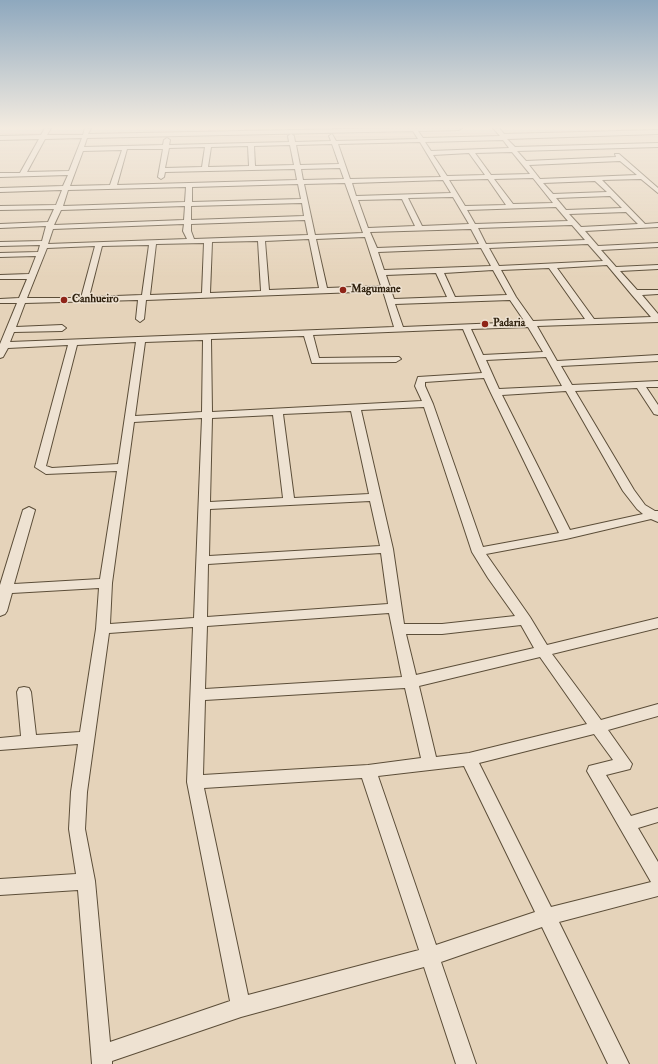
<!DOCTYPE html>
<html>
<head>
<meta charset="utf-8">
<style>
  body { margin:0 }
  canvas { display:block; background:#e5d3ba }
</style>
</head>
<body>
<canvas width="658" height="1064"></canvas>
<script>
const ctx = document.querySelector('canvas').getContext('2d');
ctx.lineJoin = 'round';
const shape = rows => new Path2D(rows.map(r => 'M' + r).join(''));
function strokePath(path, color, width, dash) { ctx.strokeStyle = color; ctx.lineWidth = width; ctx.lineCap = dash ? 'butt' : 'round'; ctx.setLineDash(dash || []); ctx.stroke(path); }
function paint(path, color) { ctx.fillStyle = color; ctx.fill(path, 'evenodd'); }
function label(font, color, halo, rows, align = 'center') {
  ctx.font = font + ' "IM FELL Double Pica",serif'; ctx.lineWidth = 3; ctx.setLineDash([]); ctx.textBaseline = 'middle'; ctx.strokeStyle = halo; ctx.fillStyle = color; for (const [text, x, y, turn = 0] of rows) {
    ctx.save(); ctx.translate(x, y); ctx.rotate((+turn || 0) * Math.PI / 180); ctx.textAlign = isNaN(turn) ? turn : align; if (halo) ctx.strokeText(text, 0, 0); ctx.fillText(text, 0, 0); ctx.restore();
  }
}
const minor = shape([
  [45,128,51,128,47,135,83,135,85,128,91,128,88,134,398,128,462,128,459,130,418,131,423,138,500,136,493,128,499,128,504,134,658,130,658,134,507,139,515,147,658,143,658,147,517,151,526,161,616,157,615,154,619,154,658,188,658,193,641,179,602,180,645,224,658,223,658,227,585,231,598,246,658,243,658,247,601,250,616,267,658,265,658,269,620,271,637,290,658,290,658,294,642,295,658,314,658,322,537,326,557,361,658,355,658,361,561,366,572,385,658,381,658,387,646,387,658,405,658,415,654,414,637,388,575,391,634,490,645,505,655,511,658,511,658,522,651,519,566,539,486,554,530,617,547,645,658,618,658,628,552,654,601,720,658,704,658,716,608,730,632,764,630,769,606,775,631,816,658,808,658,822,638,828,658,862,658,896,559,922,629,1064,608,1064,542,927,441,962,476,1064,456,1064,424,967,241,1017,112,1061,112,1064,92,1064,78,890,0,895,0,879,76,874,69,829,71,792,78,744,0,750,0,738,21,736,17,692,19,688,24,687,29,688,31,692,36,735,80,732,96,629,99,588,12,593,7,611,5,614,0,616,0,585,23,510,29,507,35,510,14,584,100,579,117,471,46,474,35,467,68,345,8,348,3,357,0,358,0,344,17,303,0,303,0,299,19,298,27,279,0,279,0,275,29,274,36,256,0,257,0,253,38,252,40,245,0,246,0,242,42,241,46,226,0,228,0,224,48,222,54,209,0,210,0,206,56,205,62,190,0,192,0,188,63,186,68,175,0,177,0,173,20,173,39,139,0,140,0,136,41,135,45,128],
  [413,131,418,139,336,141,332,134,329,136,331,141,295,142,294,136,291,134,288,136,289,142,169,145,170,140,167,138,164,140,163,145,84,147,87,138,413,131],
  [82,138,69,171,27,172,45,139,82,138],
  [503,140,509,148,431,151,425,142,503,140],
  [420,142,441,177,350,179,338,144,420,142],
  [332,144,339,164,300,165,296,145,332,144],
  [290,145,294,165,255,166,254,146,290,145],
  [248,146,249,166,208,167,211,147,248,146],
  [205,147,202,167,165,168,169,148,205,147],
  [127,149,163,149,158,177,161,179,164,177,165,172,295,169,297,180,117,185,127,149],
  [122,150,110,185,70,186,83,151,122,150],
  [512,152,530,174,491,175,475,153,512,152],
  [469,153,485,175,447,176,433,155,469,153],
  [620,161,637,175,540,179,529,165,620,161],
  [340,168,344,179,303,180,301,169,340,168],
  [533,178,553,203,513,204,494,179,533,178],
  [488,179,506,205,465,206,449,180,488,179],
  [443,180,451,193,356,196,352,183,443,180],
  [595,181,607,192,553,194,543,183,595,181],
  [345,183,363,233,315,235,304,184,345,183],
  [298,184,301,199,192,202,192,187,298,184],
  [186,187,185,202,63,206,68,190,186,187],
  [610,196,622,208,566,210,556,198,610,196],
  [453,197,469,224,422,226,408,198,453,197],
  [402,199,415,226,368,228,358,200,402,199],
  [302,203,304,216,191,220,191,206,302,203],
  [185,206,184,220,54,225,61,210,185,206],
  [556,207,568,221,475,224,467,210,556,207],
  [626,212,638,224,581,227,569,214,626,212],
  [305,220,308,235,194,239,191,231,191,224,305,220],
  [184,224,183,231,187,239,48,244,53,229,184,224],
  [572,225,585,240,486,244,478,228,572,225],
  [471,229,479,244,377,248,370,232,471,229],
  [365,237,381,286,327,288,316,239,365,237],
  [309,239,319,288,269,290,265,241,309,239],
  [258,241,261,291,210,293,212,242,258,241],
  [204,243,202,293,150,295,156,244,204,243],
  [588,244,603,261,499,266,489,248,588,244],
  [149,245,142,295,89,297,102,246,149,245],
  [95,246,81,298,27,298,47,248,95,246],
  [481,248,491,266,384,270,378,252,481,248],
  [607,265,632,295,651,317,594,319,557,268,607,265],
  [549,268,585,319,533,321,516,297,501,270,549,268],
  [493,270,507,295,455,297,444,273,493,270],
  [436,273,447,297,394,299,386,275,436,273],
  [383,291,394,327,10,342,14,332,62,331,66,328,62,325,16,327,25,303,138,300,136,319,140,322,144,319,146,300,383,291],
  [510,300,525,322,403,327,395,304,510,300],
  [528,327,543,352,483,355,471,329,528,327],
  [463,329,482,373,418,377,415,386,422,401,212,412,211,339,304,336,312,363,396,362,401,359,399,357,319,358,313,335,463,329],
  [203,340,202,412,135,416,145,342,203,340],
  [136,342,118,464,52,468,46,466,77,345,136,342],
  [546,357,562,386,499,389,486,360,546,357],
  [484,378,489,389,559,533,483,547,433,404,425,386,425,382,484,378],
  [566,391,623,491,637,509,643,514,570,530,502,395,566,391],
  [424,407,472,552,488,578,515,616,442,624,404,624,393,549,361,410,424,407],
  [351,411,369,494,294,498,283,414,351,411],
  [273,415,283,498,210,502,212,418,273,415],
  [202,418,194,618,110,624,112,583,134,422,202,418],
  [370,501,380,546,209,556,210,509,370,501],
  [381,553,388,604,207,617,208,564,381,553],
  [389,613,402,677,205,689,207,626,389,613],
  [521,625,534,648,416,675,406,634,442,634,521,625],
  [193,627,187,782,230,1001,110,1042,95,881,85,829,87,792,109,633,193,627],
  [540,657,587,724,469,753,436,757,419,686,540,657],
  [405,688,421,758,368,765,203,775,205,700,405,688],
  [594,734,613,760,589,766,587,771,651,882,551,907,479,763,594,734],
  [464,766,535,912,436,945,378,776,464,766],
  [362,778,419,950,248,995,204,788,362,778]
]);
const markers = [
  [343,290,4,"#8f2418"],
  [64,300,4,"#8f2418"],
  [485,324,4,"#8f2418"]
];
const farPoinames = [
  ["Magumane",351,290],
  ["Canhueiro",72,300],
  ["Padaria",493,324]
];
strokePath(minor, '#5c4e39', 2);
paint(minor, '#eee2d2');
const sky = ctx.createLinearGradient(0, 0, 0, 277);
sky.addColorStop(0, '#8ea8be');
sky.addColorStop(0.46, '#f3ebe0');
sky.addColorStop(1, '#f3ebe000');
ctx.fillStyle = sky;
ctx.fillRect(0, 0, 658, 277);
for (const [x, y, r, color] of markers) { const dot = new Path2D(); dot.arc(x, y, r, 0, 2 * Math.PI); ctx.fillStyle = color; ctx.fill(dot); strokePath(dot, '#eee2d2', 1.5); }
label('bold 11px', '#2f210e', '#eee2d2', farPoinames, 'left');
</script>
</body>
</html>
